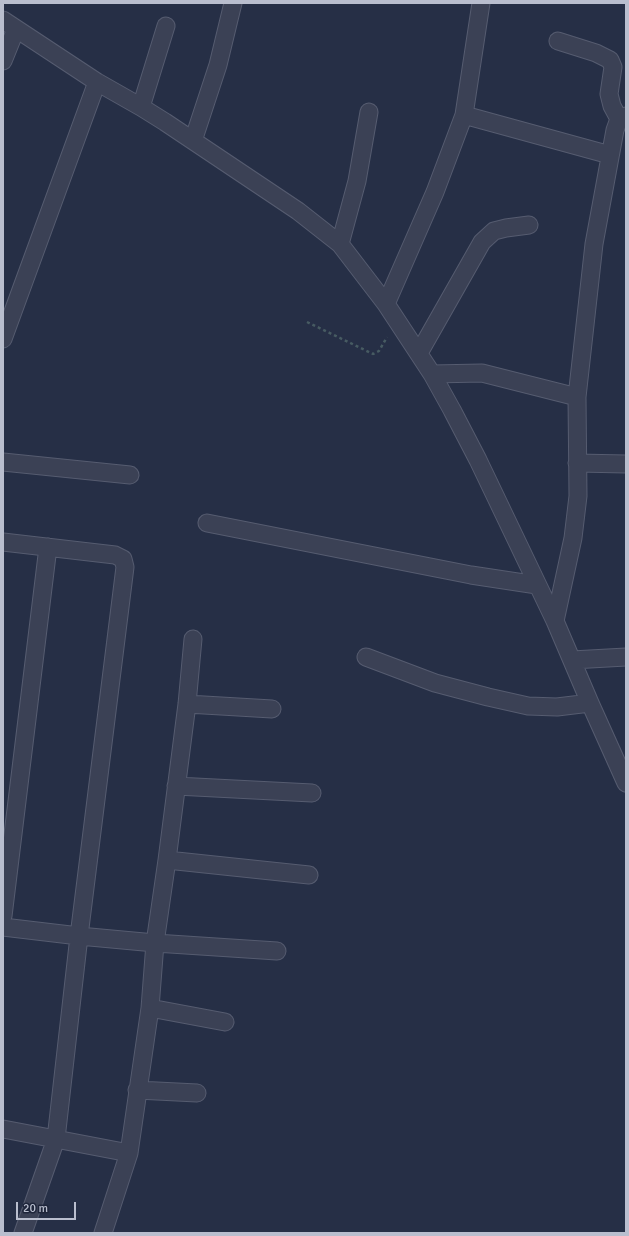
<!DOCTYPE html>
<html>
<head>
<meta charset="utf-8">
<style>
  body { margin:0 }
  #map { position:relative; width:629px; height:1236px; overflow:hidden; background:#262f46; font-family:Signika,sans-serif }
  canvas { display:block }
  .frame { position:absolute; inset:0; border:4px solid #b9bece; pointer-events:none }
  .scale { position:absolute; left:16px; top:1202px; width:60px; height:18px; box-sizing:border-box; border:2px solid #b9bece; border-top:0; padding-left:5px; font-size:12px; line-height:14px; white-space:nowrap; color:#b9bece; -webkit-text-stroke:3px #1f263b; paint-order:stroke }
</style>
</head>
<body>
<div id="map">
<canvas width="629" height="1236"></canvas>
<div class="frame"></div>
<div class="scale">20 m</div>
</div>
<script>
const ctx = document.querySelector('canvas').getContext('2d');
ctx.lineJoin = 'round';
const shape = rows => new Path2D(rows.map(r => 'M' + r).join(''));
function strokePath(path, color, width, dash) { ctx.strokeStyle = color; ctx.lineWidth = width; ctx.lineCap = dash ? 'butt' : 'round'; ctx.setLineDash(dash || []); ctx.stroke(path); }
const path = shape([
  [307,322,373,354,379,351,387,337]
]);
const minor = shape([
  [3,20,97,82,141,107,165,122,298,211,340,244,386,304,432,374,452,410,478,460,555,621,590,703,626,783],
  [558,41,596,53,610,60,613,67,609,94,612,106,619,119],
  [3,61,16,29],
  [141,107,166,26],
  [464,115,610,155],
  [193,141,218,65,233,3],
  [340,244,357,181,369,112],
  [386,304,435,192,464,115,481,3],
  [3,339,97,82],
  [419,353,482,242,494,231,506,228,529,225],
  [432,374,482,373,577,397],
  [3,462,130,475],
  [577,463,626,464],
  [207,523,471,575,537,585],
  [3,542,115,555,123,559,125,567,79,936,56,1139,23,1233],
  [555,621,573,538,578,496,577,397,594,244,615,130,619,119,626,116],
  [366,657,435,683,488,697,528,706,557,707,590,703],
  [572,660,626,657],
  [187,704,272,709],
  [176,786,312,793],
  [167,860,309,875],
  [3,916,48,547],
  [3,927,79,936,155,943,277,951],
  [150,1008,225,1022],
  [137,1090,197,1093],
  [3,1129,129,1153],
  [103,1233,129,1153,150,1008,155,943,167,860,187,704,193,639]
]);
strokePath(minor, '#565c70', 19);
strokePath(path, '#475b62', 2.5, [3, 3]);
strokePath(minor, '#3b4155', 17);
</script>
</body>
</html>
